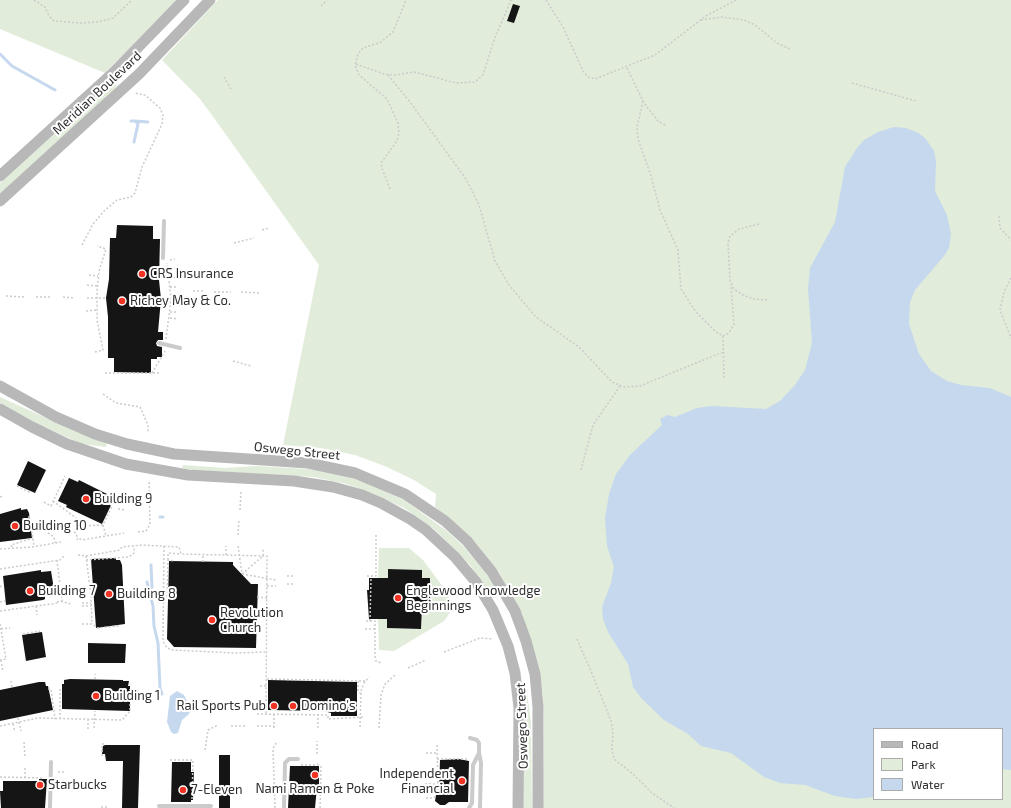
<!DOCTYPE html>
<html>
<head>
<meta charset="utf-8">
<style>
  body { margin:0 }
  #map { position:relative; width:1011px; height:808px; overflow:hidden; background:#fff; font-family:"Exo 2",sans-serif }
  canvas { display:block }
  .legend { position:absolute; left:873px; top:728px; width:130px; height:72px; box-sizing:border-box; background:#fff; border:1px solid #ababab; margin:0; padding:5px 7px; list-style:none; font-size:12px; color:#2e2e2e }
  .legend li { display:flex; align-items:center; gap:8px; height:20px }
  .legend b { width:20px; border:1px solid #ababab }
</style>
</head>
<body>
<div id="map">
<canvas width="1011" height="808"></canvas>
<ul class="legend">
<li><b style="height:5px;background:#b8b8b8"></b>Road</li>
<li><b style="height:11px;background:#e1ecda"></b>Park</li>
<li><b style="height:11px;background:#c5d8ee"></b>Water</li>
</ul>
</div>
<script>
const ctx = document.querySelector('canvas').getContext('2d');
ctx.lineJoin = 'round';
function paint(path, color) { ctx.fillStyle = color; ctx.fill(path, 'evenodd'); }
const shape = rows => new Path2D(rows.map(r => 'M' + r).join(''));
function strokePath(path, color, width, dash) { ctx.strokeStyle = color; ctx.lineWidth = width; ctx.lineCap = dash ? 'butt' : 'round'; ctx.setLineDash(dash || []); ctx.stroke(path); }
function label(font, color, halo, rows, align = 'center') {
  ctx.font = font + ' "Exo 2",sans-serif'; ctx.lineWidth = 4; ctx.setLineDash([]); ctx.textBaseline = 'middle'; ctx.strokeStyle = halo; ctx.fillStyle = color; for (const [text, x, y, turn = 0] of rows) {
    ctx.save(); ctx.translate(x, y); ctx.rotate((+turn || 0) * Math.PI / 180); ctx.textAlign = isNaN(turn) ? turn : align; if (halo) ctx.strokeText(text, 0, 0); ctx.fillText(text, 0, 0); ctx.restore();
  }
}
const green = shape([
  [0,0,177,0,105,73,0,29],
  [218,0,1011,0,1011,808,543,808,544,720,543,695,537,661,522,614,499,572,476,543,435,507,436,494,414,480,387,467,355,455,321,448,283,445,319,265,209,111,200,99,162,60],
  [874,729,1002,729,1002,799,874,799],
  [113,83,116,83,117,85,113,91,0,194,0,183,105,88],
  [0,397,75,431,107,443,106,447,82,444,36,423,0,403],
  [183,465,225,468,257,466,308,469,343,475,362,481,404,500,447,531,463,546,485,572,492,582,497,597,494,598,488,592,470,565,434,529,404,508,374,494,346,484,314,477,193,470,182,468],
  [379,548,409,548,423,560,446,591,453,608,444,621,394,651,379,650,378,619,387,619,387,628,421,629,422,607,430,607,430,586,422,586,422,570,388,569,388,578,378,578],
  [522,685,526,685,531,722,532,808,523,808,524,717]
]);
const water = shape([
  [894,127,906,128,918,133,925,138,934,151,936,161,935,191,947,215,951,234,949,248,944,256,915,290,910,302,909,324,919,354,931,371,947,381,961,385,990,388,1011,397,1011,770,1002,769,1002,729,874,729,874,797,856,799,835,796,805,785,780,783,764,777,731,753,701,746,688,734,664,720,642,699,633,687,628,664,608,632,603,619,602,607,611,583,614,567,607,546,605,518,609,494,616,474,630,455,662,425,660,419,668,415,675,417,697,408,712,406,766,409,780,401,795,385,805,370,812,343,808,289,810,268,835,222,845,167,857,148,864,140,878,132],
  [177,691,184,695,191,709,189,714,182,720,178,733,174,734,171,732,167,722,170,696]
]);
const stream = shape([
  [0,54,12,66,55,90],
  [131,121,135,121,138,124,134,142],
  [135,121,148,122],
  [160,517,163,517],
  [147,582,153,606,154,626,158,643,160,688,162,694],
  [149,591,152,587,151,565]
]);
const building = shape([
  [513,4,520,6,514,23,507,21],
  [117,225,153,226,153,239,160,239,159,280,161,299,158,332,163,332,163,340,158,340,156,343,157,346,162,347,162,357,157,357,157,359,151,359,151,373,114,372,114,358,108,358,108,317,106,298,109,279,110,238,116,238],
  [28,461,46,470,35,493,17,485],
  [69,478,78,482,79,480,113,497,112,501,113,501,102,524,66,507,67,505,58,501],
  [21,508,21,510,27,509,29,513,32,538,0,542,0,514],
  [116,558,116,560,120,560,122,565,125,624,96,628,91,559],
  [169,561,233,562,233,565,251,584,258,584,256,648,174,647,167,639],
  [388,569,422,570,422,578,430,578,430,607,422,607,421,629,387,628,387,619,369,619,367,590,369,590,369,578,388,578],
  [41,570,41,572,51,571,55,595,45,596,45,599,43,600,6,605,3,576],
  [42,632,46,657,26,661,22,635],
  [88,643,126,644,125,663,88,663],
  [70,679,123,680,123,681,129,681,128,686,130,686,130,711,62,709,62,684,64,684,64,680],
  [268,680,357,682,357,716,331,716,331,713,324,711,268,710],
  [39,682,45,682,46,686,48,686,53,710,0,721,0,690],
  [105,745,140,745,138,808,122,808,123,761,106,761,105,754,102,754,103,746],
  [219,755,230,755,230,808,219,808],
  [459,759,469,761,468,802,449,802,445,805,440,805,435,801,436,795,439,792,440,760],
  [172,762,191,762,191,772,194,772,193,800,191,800,191,802,171,802],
  [290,766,319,766,319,787,317,787,315,808,288,808],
  [39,779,47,779,45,808,1,808,0,791,3,791,3,781,39,781]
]);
const path = shape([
  [34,0,45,7,49,16,54,21,80,23,98,22,113,18,132,0],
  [546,0,563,27,583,71,588,77,595,79,655,55,706,16,736,0],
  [321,6,327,0],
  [701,20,722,17,744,20,755,25,777,43,790,49],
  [356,64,384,74,395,75,414,72,456,83,475,82,483,75,494,40,511,0],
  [627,68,644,103,658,121,667,126],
  [388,75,410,102,466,179,479,205,495,261,509,285,536,317,579,347,612,382,624,387,640,386,723,352],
  [224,77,232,91],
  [852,83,916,101],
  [643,101,637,127,638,139,651,176,660,210,678,250,681,289,696,312,716,332,723,336,724,378],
  [390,189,382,168,381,163,397,141,399,133,398,123,387,99,359,75,355,65,358,54,363,48,381,42,393,32,406,0],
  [999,216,1000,228,1011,240],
  [759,224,739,229,730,236,728,243,730,281,734,289,743,295,754,299,767,300],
  [262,230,269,228],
  [234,243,254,238],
  [82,245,93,224,104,211,117,200,131,197,135,193,142,167,162,124,163,115,160,108,145,95,134,93],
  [170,260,175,259],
  [89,275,98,276],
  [170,278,177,277],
  [1011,278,1004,292,1000,310,1011,338],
  [87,285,97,286],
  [170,287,178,287],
  [193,291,205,291],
  [214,292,231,292],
  [241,292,261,293],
  [6,296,26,297],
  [36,297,52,297],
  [63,297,75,298],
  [87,298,106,298],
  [161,299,180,299],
  [86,311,96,310],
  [170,312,178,312],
  [170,318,177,319],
  [723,336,729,333,734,324,731,285],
  [166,339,171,299,167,263],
  [95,352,103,350,97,320,97,292,99,271,106,249,97,246],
  [233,361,251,366],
  [105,373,161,373],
  [152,373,165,351],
  [103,394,116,403,140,407,148,425,148,433],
  [581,470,593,425,620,386],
  [17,486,31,493],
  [0,497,2,496],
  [53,501,76,518,81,528,74,531,78,538],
  [44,502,51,506,65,476],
  [118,509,126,510],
  [240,510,241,491],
  [28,517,30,517,34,546],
  [70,525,78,521],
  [103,525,106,536],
  [38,526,54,537,55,543],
  [81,526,103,525,112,506,110,504],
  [138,532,146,531,150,524,149,480],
  [238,535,239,519],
  [77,540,78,538,82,540,124,533],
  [164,546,163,641,167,648,173,650,235,653,265,652],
  [238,546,242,574],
  [12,547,11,545,33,538],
  [0,549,32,547,61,542],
  [78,555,86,556,120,550,122,547,142,545,179,547,181,554,267,556,266,714],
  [226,555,226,546],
  [86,556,91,596,92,624],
  [57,560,62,601],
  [86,560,129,557,134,553,134,546],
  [168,560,168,553,181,554],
  [203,562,203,555],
  [0,569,60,560,64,556],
  [242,574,276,580],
  [242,574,263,556,263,549],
  [287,576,295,576],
  [367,576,376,576,376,535],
  [287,584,295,584],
  [267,586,276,586],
  [0,587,3,585],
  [257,597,267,598],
  [164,598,167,598,168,560,174,561],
  [0,602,5,601],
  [82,603,91,603],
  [36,606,37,615],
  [82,606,91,606],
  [0,611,58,603,57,602,60,601,71,604],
  [366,621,375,621,375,658,376,661,381,663],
  [370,621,371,577],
  [0,624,6,659,0,660],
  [82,624,92,624,98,628,118,626,118,624],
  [1,629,10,628],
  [365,629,375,629],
  [23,634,40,631],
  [577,639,591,671,611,721,613,731,612,749,614,759,633,774,652,793,674,808],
  [444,652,480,638,493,639],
  [1,660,3,672],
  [408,668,426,660],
  [95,679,95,674],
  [267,679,365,681],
  [11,681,12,687],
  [358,681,358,691,361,694],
  [260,686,266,686],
  [48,689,51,689,55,719],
  [257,714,328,715,328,719,365,717],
  [274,714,274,728],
  [18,718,21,731],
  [60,719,60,690,62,688],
  [88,719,88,729],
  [13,724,15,732],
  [0,726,38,718,122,720,130,711,130,689],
  [231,726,245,726],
  [257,726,274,726],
  [360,727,361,691,364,683,369,677],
  [94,728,95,711],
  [318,728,318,715],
  [379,728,381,695,385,684,395,675],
  [24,742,25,757],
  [205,750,208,730,218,725],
  [426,753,436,753],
  [317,754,317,741],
  [102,756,102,744,105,744],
  [437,759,468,759],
  [170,760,193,760,192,799],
  [317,764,321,767,320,808],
  [301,765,317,765],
  [25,768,25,778],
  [58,772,66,772],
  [0,777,44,778],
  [425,784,438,784],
  [192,789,202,789],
  [315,789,321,789],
  [426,798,434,798,438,791,437,744],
  [101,807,109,807],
  [275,808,273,749,277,741]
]);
const service = shape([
  [163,258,164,221],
  [159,343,180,348],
  [470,738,477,740,479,743,479,753,481,763,480,808],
  [159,806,211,806],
  [50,808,51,762],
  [284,808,285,763,289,759,298,759],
  [469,808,472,803,473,765,479,753]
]);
const secondary = shape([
  [0,176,114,72,184,0],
  [0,201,139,74,210,0],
  [0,386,56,417,95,434,127,444,174,454,308,463,355,473,405,494,445,521,467,541,492,572,515,611,526,641,535,674,538,707,538,808],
  [0,409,32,427,67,444,126,464,188,475,294,481,333,487,362,495,381,503,410,519,426,530,455,557,476,582,493,610,508,646,515,673,519,708,518,808]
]);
const markers = [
  [142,274,4,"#f23323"],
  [122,301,4,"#f23323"],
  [86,499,4,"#f23323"],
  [15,526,4,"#f23323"],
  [30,591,4,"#f23323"],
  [109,594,4,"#f23323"],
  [398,598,4,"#f23323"],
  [212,620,4,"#f23323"],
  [96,696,4,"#f23323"],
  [274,706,4,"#f23323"],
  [293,706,4,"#f23323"],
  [315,775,4,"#f23323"],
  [462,781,4,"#f23323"],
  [40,785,4,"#f23323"],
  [183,790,4,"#f23323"]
];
const streetNames = [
  ["Meridian Boulevard",97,93,-43],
  ["Oswego Street",297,451,6],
  ["Oswego Street",522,726,-92]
];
const poiNames = [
  ["CRS Insurance",150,274],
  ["Richey May & Co.",130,301],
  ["Building 9",94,499],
  ["Building 10",23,526],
  ["Building 7",38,591],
  ["Englewood Knowledge",406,591],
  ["Beginnings",406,606],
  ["Building 8",117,594],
  ["Revolution",220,613],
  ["Church",220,628],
  ["Building 1",104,696],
  ["Rail Sports Pub",266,706,"right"],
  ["Domino's",301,706],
  ["Independent",454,774,"right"],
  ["Financial",454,789,"right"],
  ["Starbucks",48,785],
  ["Nami Ramen & Poke",315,789,"center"],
  ["7-Eleven",191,790]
];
paint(green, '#e1ecda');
paint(water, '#c5d8ee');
strokePath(stream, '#c5d8ee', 3);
paint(building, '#151515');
strokePath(path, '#cbcbcb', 1.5, [2, 2]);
strokePath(service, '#cbcbcb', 4);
strokePath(secondary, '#b8b8b8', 11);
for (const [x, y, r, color] of markers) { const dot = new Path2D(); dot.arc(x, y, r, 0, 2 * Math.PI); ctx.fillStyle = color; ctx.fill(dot); strokePath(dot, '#fff', 1.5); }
label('13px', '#2e2e2e', '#fff', streetNames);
label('13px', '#2e2e2e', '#fff', poiNames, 'left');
</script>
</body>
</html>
